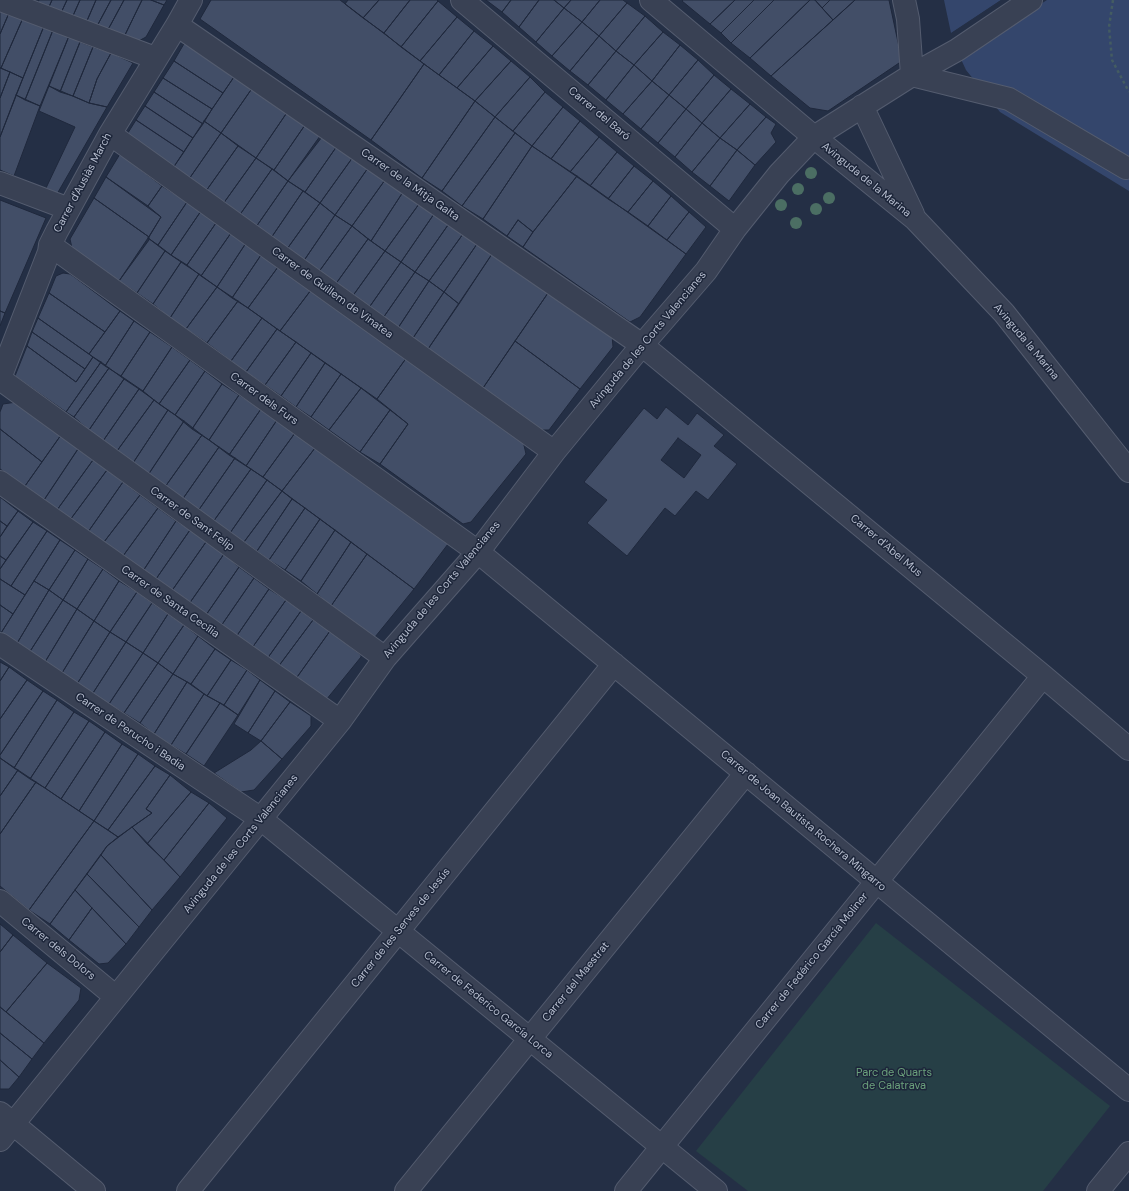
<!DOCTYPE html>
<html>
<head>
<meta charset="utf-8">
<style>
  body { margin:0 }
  canvas { display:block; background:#242f45 }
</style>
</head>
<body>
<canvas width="1129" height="1191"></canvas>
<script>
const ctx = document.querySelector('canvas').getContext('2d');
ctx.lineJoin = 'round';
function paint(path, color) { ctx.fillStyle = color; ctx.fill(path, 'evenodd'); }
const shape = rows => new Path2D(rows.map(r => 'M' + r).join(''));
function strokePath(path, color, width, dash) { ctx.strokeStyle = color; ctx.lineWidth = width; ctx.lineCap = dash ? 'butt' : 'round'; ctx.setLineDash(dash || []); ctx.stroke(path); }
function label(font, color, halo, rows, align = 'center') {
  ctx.font = font + ' "DM Sans",sans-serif'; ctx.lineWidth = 3; ctx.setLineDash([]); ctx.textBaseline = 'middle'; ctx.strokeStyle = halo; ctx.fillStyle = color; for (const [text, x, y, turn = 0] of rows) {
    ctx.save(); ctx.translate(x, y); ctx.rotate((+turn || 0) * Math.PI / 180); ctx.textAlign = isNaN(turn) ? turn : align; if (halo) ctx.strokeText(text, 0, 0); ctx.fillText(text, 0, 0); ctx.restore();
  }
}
const green = shape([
  [876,923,1110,1106,1043,1191,748,1191,696,1151]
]);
const water = shape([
  [944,0,1001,0,951,33],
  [1047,0,1129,0,1129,191,1000,112,966,70,960,57]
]);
const pier = shape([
  [1001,0,1003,0,1002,2,950,35,950,34]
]);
const building = shape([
  [39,0,52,0,48,9,37,4,39,0],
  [52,0,67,0,60,15,48,9,52,0],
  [67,0,80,0,72,18,60,15,67,0],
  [80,0,96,0,86,23,72,18,80,0],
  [96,0,111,0,96,28,86,23,96,0],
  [111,0,124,0,110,26,105,33,96,28,111,0],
  [124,0,142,0,123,39,105,33,110,26,124,0],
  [142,0,151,0,164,5,146,37,133,44,123,39,142,0],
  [151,0,167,0,164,5,151,0],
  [211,0,340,0,424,64,371,140,200,19,211,0],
  [348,0,379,0,363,18,345,4,348,0],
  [379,0,410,0,384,33,363,18,379,0],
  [410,0,437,0,438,1,401,47,384,33,410,0],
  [486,0,511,0,502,12,486,0],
  [511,0,539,0,519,27,502,12,511,0],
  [539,0,554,0,564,8,536,42,519,27,539,0],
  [554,0,571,0,564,8,554,0],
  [571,0,600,0,582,22,564,8,571,0],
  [600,0,623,0,627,3,599,36,582,22,600,0],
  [683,0,735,0,710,24,682,1,683,0],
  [735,0,754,0,721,33,710,24,735,0],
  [754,0,774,0,731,43,721,33,754,0],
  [774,0,810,0,750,58,731,43,774,0],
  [810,0,815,0,833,20,771,76,750,58,810,0],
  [815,0,830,0,822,8,815,0],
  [830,0,855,0,833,20,822,8,830,0],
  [855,0,889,0,902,61,828,111,810,108,771,76,855,0],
  [438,1,457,17,420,61,401,47,438,1],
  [627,3,645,16,616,51,599,36,627,3],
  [564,8,582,22,552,56,536,42,564,8],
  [0,9,9,13,0,34,0,9],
  [9,13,23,18,1,68,0,68,0,34,9,13],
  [645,16,663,32,634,65,616,51,645,16],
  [457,17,474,31,439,75,420,61,457,17],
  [23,18,44,26,23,78,1,68,23,18],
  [582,22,599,36,570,71,552,56,582,22],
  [44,26,53,30,25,100,16,95,44,26],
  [53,30,69,36,40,106,25,100,53,30],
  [474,31,493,46,457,88,439,75,474,31],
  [663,32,680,45,652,81,634,65,663,32],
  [69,36,80,42,60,92,49,86,69,36],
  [599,36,616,51,588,85,570,71,599,36],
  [80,42,93,47,73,96,60,92,80,42],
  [185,42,236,74,223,93,174,61,185,42],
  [680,45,698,60,669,95,652,81,680,45],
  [493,46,511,61,475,101,457,88,493,46],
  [93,47,111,53,97,79,89,103,73,96,93,47],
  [616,51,634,65,606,100,588,85,616,51],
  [111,53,133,63,107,107,89,103,97,79,111,53],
  [698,60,714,75,686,109,669,95,698,60],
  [174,61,223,93,212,109,163,78,174,61],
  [511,61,530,77,495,117,475,101,511,61],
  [424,64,475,101,422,178,371,140,424,64],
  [634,65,652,81,623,114,606,100,634,65],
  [0,68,10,72,0,98,0,68],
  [10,72,23,78,0,137,0,98,10,72],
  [236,74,253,87,221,133,204,121,236,74],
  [714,75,731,89,702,123,686,109,714,75],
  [530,77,545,92,513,131,495,117,530,77],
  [163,78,212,109,203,124,154,92,163,78],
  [652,81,669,95,641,129,623,114,652,81],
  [49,86,89,103,107,107,57,194,46,188,75,127,39,111,49,86],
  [253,87,288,111,256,158,221,133,253,87],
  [731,89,750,104,720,138,702,123,731,89],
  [154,92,203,124,193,138,145,106,154,92],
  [545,92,563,107,532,146,513,131,545,92],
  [16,95,40,106,14,176,0,170,0,137,16,95],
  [669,95,686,109,658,143,641,129,669,95],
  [475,101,495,117,442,191,422,178,475,101],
  [750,104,766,117,737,150,720,138,750,104],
  [145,106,193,138,184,152,136,120,145,106],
  [563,107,580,121,551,159,532,146,563,107],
  [686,109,702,123,675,157,658,143,686,109],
  [288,111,305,125,274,170,256,158,288,111],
  [495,117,515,133,462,206,442,191,495,117],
  [766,117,776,124,771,133,776,142,755,165,737,150,766,117],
  [136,120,184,152,173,168,126,136,136,120],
  [204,121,221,133,189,179,173,168,204,121],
  [580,121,599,137,570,172,551,159,580,121],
  [702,123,720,138,692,172,675,157,702,123],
  [305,125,322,137,288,181,274,170,305,125],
  [221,133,238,146,206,191,189,179,221,133],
  [515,133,532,146,483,219,462,206,515,133],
  [320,136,337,146,305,192,288,181,320,136],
  [599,137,617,152,590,186,570,172,599,137],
  [720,138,737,150,710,186,692,172,720,138],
  [238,146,256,158,223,204,206,191,238,146],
  [337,146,353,157,320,203,305,192,337,146],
  [532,146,577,176,533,232,518,220,507,236,483,219,532,146],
  [737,150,755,165,729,201,710,186,737,150],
  [617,152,634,166,608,199,590,186,617,152],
  [120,154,162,186,148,206,106,177,120,154],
  [353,157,368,168,335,215,320,203,353,157],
  [256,158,272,169,239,216,223,204,256,158],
  [634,166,653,181,628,212,608,199,634,166],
  [368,168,385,180,352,226,335,215,368,168],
  [272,169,288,181,256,227,239,216,272,169],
  [577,176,686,254,640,317,630,322,523,247,533,232,577,176],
  [106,177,161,217,149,237,94,198,106,177],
  [385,180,403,192,371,241,352,226,385,180],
  [288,181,303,191,271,238,256,227,288,181],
  [653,181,671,196,648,226,628,212,653,181],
  [162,186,187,202,158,245,148,238,161,217,148,206,162,186],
  [303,191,320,203,287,249,271,238,303,191],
  [403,192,419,204,385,251,371,241,403,192],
  [671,196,689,212,667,240,648,226,671,196],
  [94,198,149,237,149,240,119,281,72,248,70,239,94,198],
  [0,200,46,218,5,313,0,311,0,200],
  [187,202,201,211,171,255,158,245,187,202],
  [320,203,335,215,303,262,287,249,320,203],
  [419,204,434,214,401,262,385,251,419,204],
  [201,211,216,223,187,265,171,255,201,211],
  [689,212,706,227,686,254,667,240,689,212],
  [434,214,448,225,415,272,401,262,434,214],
  [335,215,352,226,318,273,303,262,335,215],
  [518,220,533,232,523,247,507,236,518,220],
  [216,223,231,233,201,276,187,265,216,223],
  [448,225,463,234,429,281,415,272,448,225],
  [352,226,368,239,335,285,318,273,352,226],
  [231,233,246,243,217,287,201,276,231,233],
  [463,234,477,244,444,292,429,281,463,234],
  [148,238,165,251,137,293,119,281,148,238],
  [368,239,385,251,352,297,335,285,368,239],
  [246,243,261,255,232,298,217,287,246,243],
  [477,244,492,254,459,304,444,292,477,244],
  [165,251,181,262,153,304,137,293,165,251],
  [385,251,401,262,368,309,352,297,385,251],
  [492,254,548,293,483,388,428,349,492,254],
  [261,255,278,267,248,308,232,298,261,255],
  [181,262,199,274,170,318,153,304,181,262],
  [401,262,415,272,383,318,368,309,401,262],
  [278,267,311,290,280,331,248,308,278,267],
  [415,272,429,281,398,328,383,318,415,272],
  [63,273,70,274,73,276,120,311,105,332,49,293,56,276,63,273],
  [199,274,217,287,186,329,170,318,199,274],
  [429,281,444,292,413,338,398,328,429,281],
  [217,287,238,301,207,343,186,329,217,287],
  [311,290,407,357,377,399,280,331,311,290],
  [444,292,459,304,428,349,413,338,444,292],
  [49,293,105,332,89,354,38,318,49,293],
  [548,293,612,335,613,347,580,389,515,341,548,293],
  [238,301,262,318,231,361,207,343,238,301],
  [0,311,5,313,0,326,0,311],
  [120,311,134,321,105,366,89,354,120,311],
  [38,318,93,357,85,369,32,332,38,318],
  [262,318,277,329,246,372,231,361,262,318],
  [134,321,150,332,121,376,105,366,134,321],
  [277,329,296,342,265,385,246,372,277,329],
  [32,332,85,369,76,382,27,346,32,332],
  [150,332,172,347,143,391,121,376,150,332],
  [515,341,580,389,549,430,540,430,483,388,515,341],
  [296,342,311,353,281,396,265,385,296,342],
  [27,346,76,382,93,357,101,362,66,412,15,376,27,346],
  [172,347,190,360,159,404,143,391,172,347],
  [311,353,325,363,296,407,281,396,311,353],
  [407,357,523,441,526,454,471,522,463,524,380,464,408,424,377,399,407,357],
  [190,360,205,371,175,415,159,404,190,360],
  [101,362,109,368,74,417,66,412,101,362],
  [325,363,341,374,311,417,296,407,325,363],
  [109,368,124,379,89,430,74,417,109,368],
  [205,371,222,384,192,429,175,415,205,371],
  [341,374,361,388,329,430,311,417,341,374],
  [124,379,139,389,103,441,89,430,124,379],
  [222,384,239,395,209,440,192,429,222,384],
  [361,388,390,410,360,452,329,430,361,388],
  [139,389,154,400,117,451,103,441,139,389],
  [239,395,261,409,229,455,209,440,239,395],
  [154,400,168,410,133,463,117,451,154,400],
  [17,402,61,435,42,462,0,429,0,412,3,404,17,402],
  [666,407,688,425,697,413,724,435,714,446,737,464,708,500,696,491,675,516,665,508,627,556,587,523,607,500,584,482,644,408,657,419,666,407],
  [678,438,701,455,684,478,661,460,678,438],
  [261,409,277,420,246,466,229,455,261,409],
  [168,410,184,421,148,475,133,463,168,410],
  [390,410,408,424,380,464,360,452,390,410],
  [277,420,295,433,263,477,246,466,277,420],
  [184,421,202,435,165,487,148,475,184,421],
  [0,429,42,462,25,486,0,469,0,429],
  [295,433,315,448,282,491,263,477,295,433],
  [61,435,78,449,44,500,25,486,61,435],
  [202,435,219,447,182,500,165,487,202,435],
  [219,447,235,458,198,511,182,500,219,447],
  [315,448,448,544,414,589,282,491,315,448],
  [78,449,93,460,57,510,44,500,78,449],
  [235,458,251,469,213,522,198,511,235,458],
  [93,460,107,470,70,520,57,510,93,460],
  [251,469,267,480,230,533,213,522,251,469],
  [107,470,123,482,88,532,70,520,107,470],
  [267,480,282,491,244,542,230,533,267,480],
  [123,482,140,495,104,542,88,532,123,482],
  [282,491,292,499,257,551,244,542,282,491],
  [140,495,158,508,123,556,104,542,140,495],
  [0,497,18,511,7,526,0,521,0,497],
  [292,499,305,508,269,560,257,551,292,499],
  [158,508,176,521,143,571,123,556,158,508],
  [305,508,320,519,285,570,269,560,305,508],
  [18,511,33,522,6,560,0,556,0,537,18,511],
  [320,519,335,530,301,581,285,570,320,519],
  [0,521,7,526,0,537,0,521],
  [176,521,190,530,156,579,143,571,176,521],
  [33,522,47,531,11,586,0,579,0,569,33,522],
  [190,530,206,542,171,592,156,579,190,530],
  [335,530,351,542,317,594,301,581,335,530],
  [47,531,60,540,25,595,11,586,47,531],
  [60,540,75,550,49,590,34,581,60,540],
  [206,542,224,554,189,604,171,592,206,542],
  [351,542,367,554,331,606,317,594,351,542],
  [75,550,88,559,63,600,49,590,75,550],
  [224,554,239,567,206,615,189,604,224,554],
  [367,554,414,589,375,637,331,606,367,554],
  [0,556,6,560,0,569,0,556],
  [88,559,103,569,77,609,63,600,88,559],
  [239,567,254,578,221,626,206,615,239,567],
  [103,569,119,581,94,621,77,609,103,569],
  [254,578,269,589,236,637,221,626,254,578],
  [0,579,25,595,13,614,0,605,0,579],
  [34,581,49,590,16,645,1,633,34,581],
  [119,581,137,592,110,632,94,621,119,581],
  [269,589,286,600,252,648,236,637,269,589],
  [49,590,63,600,29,653,16,645,49,590],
  [137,592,152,603,126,642,110,632,137,592],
  [63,600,77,609,45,662,29,653,63,600],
  [286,600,301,611,267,659,252,648,286,600],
  [152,603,168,614,143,653,126,642,152,603],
  [0,605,13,614,1,633,0,633,0,605],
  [77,609,94,621,62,673,45,662,77,609],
  [301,611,313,620,278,667,267,659,301,611],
  [168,614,184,625,158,663,143,653,168,614],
  [313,620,330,631,295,680,278,667,313,620],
  [94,621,110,632,77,684,62,673,94,621],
  [184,625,198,636,173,674,158,663,184,625],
  [330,631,361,655,361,657,326,700,295,680,330,631],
  [110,632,126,642,93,693,77,684,110,632],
  [198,636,215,649,191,684,173,674,198,636],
  [126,642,143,653,109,704,93,693,126,642],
  [215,649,231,660,207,696,191,684,215,649],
  [143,653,158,663,124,713,109,704,143,653],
  [231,660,247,670,224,705,207,696,231,660],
  [0,662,9,667,0,681,0,662],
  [158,663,173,674,140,723,124,713,158,663],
  [9,667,27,680,0,719,0,681,9,667],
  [247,670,260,680,238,715,224,705,247,670],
  [173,674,187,682,154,734,140,723,173,674],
  [27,680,43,691,0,755,0,719,27,680],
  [260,680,275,691,248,733,234,724,260,680],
  [187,682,204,694,171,745,154,734,187,682],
  [43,691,57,700,14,768,0,758,0,755,43,691],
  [275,691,290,702,261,741,248,733,275,691],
  [204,694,220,703,186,754,171,745,204,694],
  [57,700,74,712,30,779,14,768,57,700],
  [290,702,311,716,311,726,282,759,261,741,290,702],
  [220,703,238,715,204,766,186,754,220,703],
  [74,712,89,721,45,788,30,779,74,712],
  [89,721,105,732,61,799,45,788,89,721],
  [105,732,122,744,79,811,61,799,105,732],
  [261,741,282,759,254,790,241,792,214,773,251,750,261,741],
  [122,744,138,754,94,821,79,811,122,744],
  [138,754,155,766,108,830,94,821,138,754],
  [0,758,18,770,0,796,0,758],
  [155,766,170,775,146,809,152,813,118,837,108,830,155,766],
  [18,770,36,782,0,834,0,796,18,770],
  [170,775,191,792,147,844,132,827,152,813,146,809,170,775],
  [36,782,94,821,29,910,0,886,0,834,36,782],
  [191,792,209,803,164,860,147,844,191,792],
  [209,803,227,818,180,877,164,860,209,803],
  [94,821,118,837,107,846,50,924,29,910,94,821],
  [132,827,180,877,152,910,101,855,107,846,132,827],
  [101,855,152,910,139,927,87,874,101,855],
  [87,874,139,927,126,944,75,890,87,874],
  [75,890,92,908,69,940,50,924,75,890],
  [92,908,126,944,108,963,99,964,69,940,92,908],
  [0,924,13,935,0,952,0,924],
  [13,935,47,963,6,1012,0,1007,0,952,13,935],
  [47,963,81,988,79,1000,44,1043,6,1012,47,963],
  [0,1007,44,1043,32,1059,0,1033,0,1007],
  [0,1033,32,1059,19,1077,0,1060,0,1033],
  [0,1060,19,1077,9,1089,0,1089,0,1060]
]);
const path = shape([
  [1113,0,1109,27,1112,60,1129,92]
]);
const minor = shape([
  [1,0,155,58],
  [462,0,735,229],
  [651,0,814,137,915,219,1004,313,1129,471],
  [904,0,908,19,912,75,1009,99,1126,168],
  [177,25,642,345,1043,676,1129,749],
  [862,106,913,214],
  [110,134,554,452],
  [0,183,69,209],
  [50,245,478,552,1129,1090],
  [0,378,49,252,50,245,57,231,110,134,177,25,191,0],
  [0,379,385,658],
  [0,482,340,721],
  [0,644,261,819,716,1191],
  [0,901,116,997],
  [0,1113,94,1191],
  [0,1140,340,721,385,658,478,552,554,452,642,345,706,271,735,229,779,174,814,137,912,75,957,50,1031,0],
  [188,1191,614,664],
  [406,1191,746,773],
  [626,1191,1043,676],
  [1098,1191,1129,1153]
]);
const trees = [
  [811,173],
  [798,189],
  [829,198],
  [781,205],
  [816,209],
  [796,223]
];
const streetNames = [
  ["Carrer del Baró",599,114,40],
  ["Avinguda de la Marina",866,180,39],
  ["Carrer d'Ausiàs March",83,183,-62],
  ["Carrer de la Mitja Galta",410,185,35],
  ["Carrer de Guillem de Vinatea",332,293,36],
  ["Avinguda de les Corts Valencianes",648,340,-50],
  ["Avinguda la Marina",1026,342,50],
  ["Carrer dels Furs",264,399,36],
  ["Carrer de Sant Felip",192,519,36],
  ["Carrer d'Abel Mus",886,546,40],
  ["Avinguda de les Corts Valencianes",442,590,-50],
  ["Carrer de Santa Cecília",170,602,35],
  ["Carrer de Perucho i Badia",130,732,34],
  ["Carrer de Joan Bautista Rochera Mingarro",803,821,40],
  ["Avinguda de les Corts Valencianes",241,844,-51],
  ["Carrer de les Serves de Jesús",401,928,-51],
  ["Carrer dels Dolors",58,949,39],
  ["Carrer de Fedérico García Moliner",812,961,-51],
  ["Carrer del Maestrat",576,982,-51],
  ["Carrer de Federico García Lorca",488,1005,39]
];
const parkNames = [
  ["Parc de Quarts",894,1073],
  ["de Calatrava",894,1086]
];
paint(green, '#263f46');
paint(water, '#34466c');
paint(pier, '#242f45');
paint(building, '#424e67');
strokePath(building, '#1f283c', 1);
strokePath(minor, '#545c6f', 24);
strokePath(path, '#445c62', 2.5, [3, 3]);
strokePath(minor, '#394154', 22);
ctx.fillStyle = '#4b6e63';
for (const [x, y] of trees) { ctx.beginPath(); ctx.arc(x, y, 6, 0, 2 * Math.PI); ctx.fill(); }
label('11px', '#b6bdce', '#1d263a', streetNames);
label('11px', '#6ba17c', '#1d263a', parkNames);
</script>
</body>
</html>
